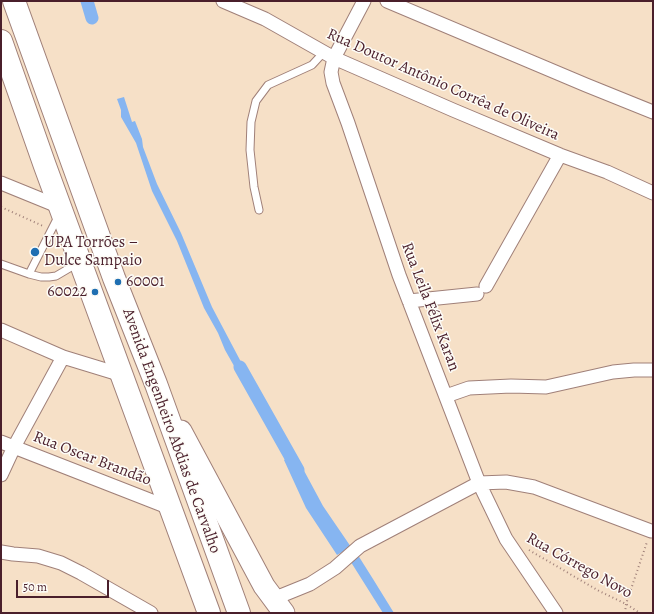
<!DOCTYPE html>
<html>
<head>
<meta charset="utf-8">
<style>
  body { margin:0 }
  #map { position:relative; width:654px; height:614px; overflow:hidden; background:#f6e0c7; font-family:Alegreya,serif }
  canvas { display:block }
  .frame { position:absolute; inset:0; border:2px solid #4a1f2b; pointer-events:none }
  .scale { position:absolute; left:16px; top:580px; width:93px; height:18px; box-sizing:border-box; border:2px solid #4a1f2b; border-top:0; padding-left:5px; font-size:12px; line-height:14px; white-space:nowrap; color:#4a1f2b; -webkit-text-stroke:3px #fdfcf7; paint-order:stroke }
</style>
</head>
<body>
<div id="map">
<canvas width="654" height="614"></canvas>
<div class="frame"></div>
<div class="scale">50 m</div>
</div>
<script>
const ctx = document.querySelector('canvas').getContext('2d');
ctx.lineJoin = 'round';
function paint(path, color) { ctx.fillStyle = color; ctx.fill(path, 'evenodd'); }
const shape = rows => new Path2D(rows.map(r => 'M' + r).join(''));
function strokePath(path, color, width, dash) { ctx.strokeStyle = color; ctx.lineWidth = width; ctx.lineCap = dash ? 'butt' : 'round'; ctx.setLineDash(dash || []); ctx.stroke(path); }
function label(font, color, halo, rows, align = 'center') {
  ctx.font = font + ' Alegreya,serif'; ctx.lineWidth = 3; ctx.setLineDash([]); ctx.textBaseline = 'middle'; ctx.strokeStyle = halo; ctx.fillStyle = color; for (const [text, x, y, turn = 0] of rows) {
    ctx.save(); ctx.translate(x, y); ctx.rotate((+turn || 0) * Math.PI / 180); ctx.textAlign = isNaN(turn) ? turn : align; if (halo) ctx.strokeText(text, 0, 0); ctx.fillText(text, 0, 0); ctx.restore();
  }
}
const water = shape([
  [82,1,88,1,92,9,85,11],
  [124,97,132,122,135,121,142,139,143,147,157,184,181,233,212,307,250,379,246,387,225,350,218,333,204,308,177,241,152,191,136,143,121,117,121,110,117,99],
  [294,452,323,506,351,547,337,555,306,508,284,460],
  [356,552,373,579,394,613,383,613,349,559]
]);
const canal = shape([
  [87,1,92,18],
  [240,367,298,470]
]);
const path = shape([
  [1,207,43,226],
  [529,550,599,591,626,604,640,613],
  [625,613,626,604,647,542]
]);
const lane = shape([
  [259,210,254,187,250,150,251,122,256,101,268,85,312,65,324,52],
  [1,264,29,274,41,277,49,277,56,276,78,263],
  [29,274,59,215]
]);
const street = shape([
  [223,1,265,19,334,58,453,110,560,155,607,172,653,193],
  [364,1,334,58,331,72,333,83,348,123,399,275,479,483,506,539,556,613],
  [387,1,586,85,653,112],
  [1,183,60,207],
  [486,286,560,155],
  [409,301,477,294],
  [1,330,63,357,122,375],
  [446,396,469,388,511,386,546,387,613,372,634,370,653,370],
  [1,442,170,508],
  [1,475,14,447,63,357],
  [1,552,13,554,38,556,61,563,81,573,151,613],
  [273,599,310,584,335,568,360,546,479,483,506,482,534,487,651,531]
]);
const primary = shape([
  [181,431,264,586,284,613]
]);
const highway = shape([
  [14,1,114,278,156,384,239,613],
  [1,41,45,166,209,613]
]);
const markers = [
  [35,252,5,"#1f6fb2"],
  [118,282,4,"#1f6fb2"],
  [95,292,4,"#1f6fb2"]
];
const streetNames = [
  ["Rua Doutor Antônio Corrêa de Oliveira",443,85,24],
  ["Rua Leila Félix Karan",430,307,69],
  ["Avenida Engenheiro Abdias de Carvalho",171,431,70],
  ["Rua Oscar Brandão",92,459,21],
  ["Rua Córrego Novo",579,566,29]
];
const poiNames = [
  ["UPA Torrões –",44,243],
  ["Dulce Sampaio",44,261],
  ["60001",126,282],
  ["60022",87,292,"right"]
];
paint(water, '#86b5f1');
strokePath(canal, '#86b5f1', 13);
strokePath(lane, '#a08079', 9);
strokePath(street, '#a08079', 15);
strokePath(primary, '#a08079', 23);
strokePath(highway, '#a08079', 24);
strokePath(path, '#a08079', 2, [1, 3]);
strokePath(lane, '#fff', 7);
strokePath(street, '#fff', 13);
strokePath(primary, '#fff', 21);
strokePath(highway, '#fff', 22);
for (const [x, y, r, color] of markers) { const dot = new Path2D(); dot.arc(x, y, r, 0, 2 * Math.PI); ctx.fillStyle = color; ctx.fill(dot); strokePath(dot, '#fdfcf7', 1.5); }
label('16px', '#4a1f2b', '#fdfcf7', streetNames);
label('16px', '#4a1f2b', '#fdfcf7', poiNames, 'left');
</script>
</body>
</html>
